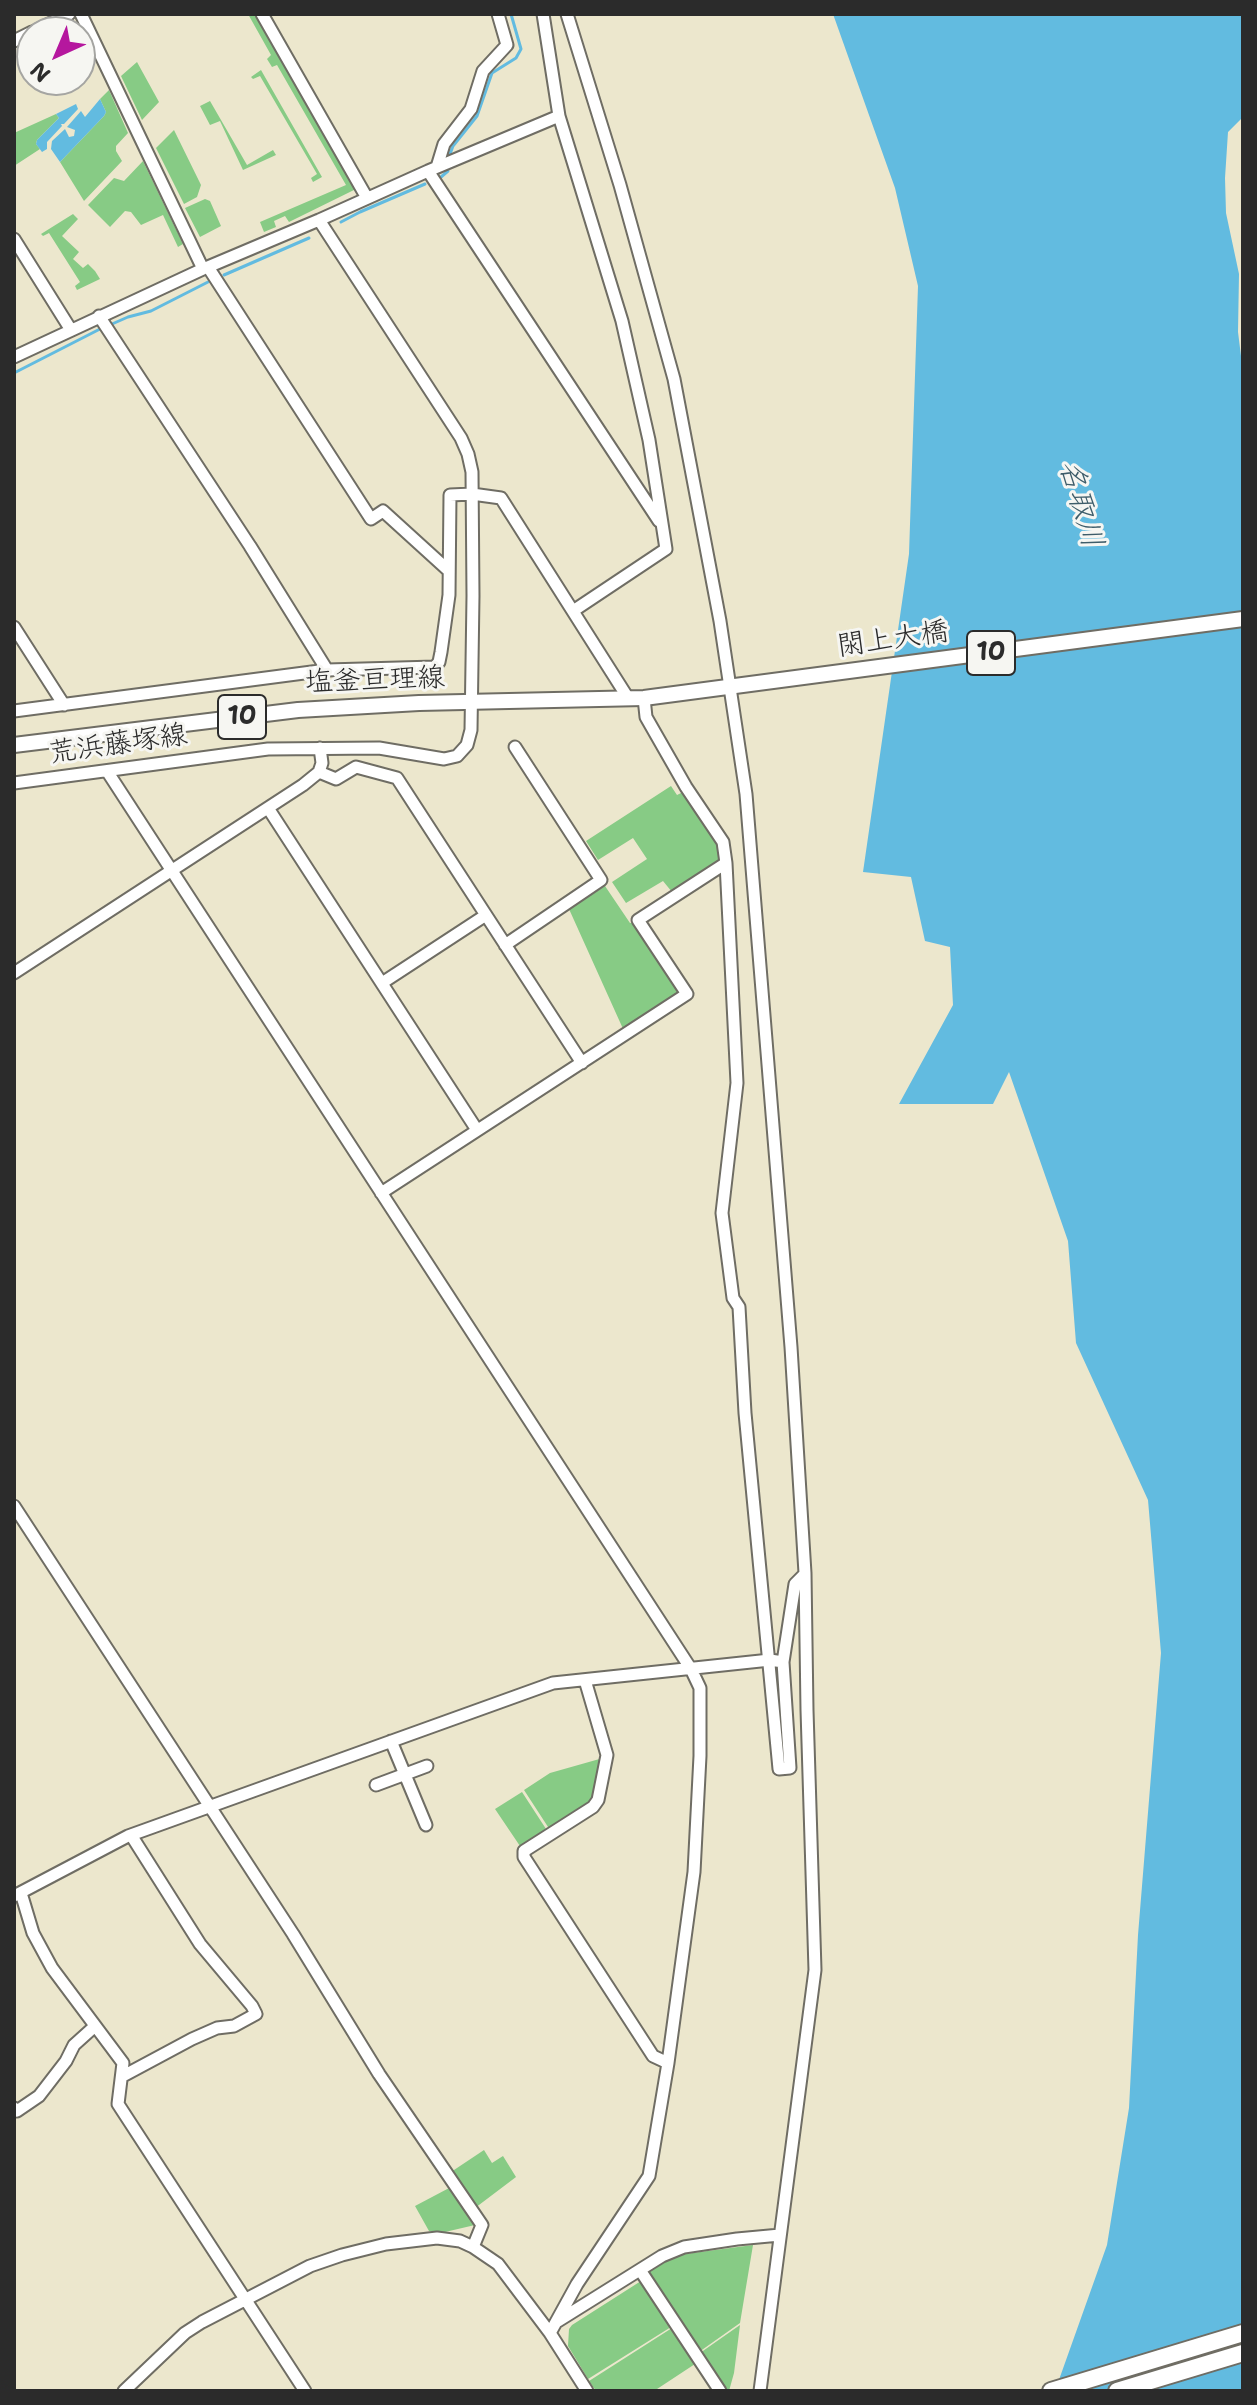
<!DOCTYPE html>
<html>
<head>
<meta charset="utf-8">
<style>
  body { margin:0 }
  #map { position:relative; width:1257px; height:2405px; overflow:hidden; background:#ece7cd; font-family:"Shantell Sans",sans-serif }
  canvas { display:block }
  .frame { position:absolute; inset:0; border:16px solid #2b2b2b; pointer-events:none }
  .north { position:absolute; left:16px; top:16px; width:80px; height:80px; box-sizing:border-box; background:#f6f6f2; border:2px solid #a5a5a2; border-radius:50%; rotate:224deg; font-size:22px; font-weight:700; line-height:32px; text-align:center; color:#2b2b2b }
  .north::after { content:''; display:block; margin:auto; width:28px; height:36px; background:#b5179e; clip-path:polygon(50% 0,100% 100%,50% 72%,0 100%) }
</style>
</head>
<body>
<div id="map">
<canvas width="1257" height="2405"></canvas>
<div class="frame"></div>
<div class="north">N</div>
</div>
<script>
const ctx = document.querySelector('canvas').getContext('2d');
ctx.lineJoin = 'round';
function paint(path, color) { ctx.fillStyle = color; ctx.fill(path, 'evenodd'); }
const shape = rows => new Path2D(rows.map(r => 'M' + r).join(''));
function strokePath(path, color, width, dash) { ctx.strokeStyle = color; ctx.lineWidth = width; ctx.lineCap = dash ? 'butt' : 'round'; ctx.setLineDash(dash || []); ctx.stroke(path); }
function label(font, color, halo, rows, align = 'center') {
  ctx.font = font + ' "Shantell Sans","Klee One",sans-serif'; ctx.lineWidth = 6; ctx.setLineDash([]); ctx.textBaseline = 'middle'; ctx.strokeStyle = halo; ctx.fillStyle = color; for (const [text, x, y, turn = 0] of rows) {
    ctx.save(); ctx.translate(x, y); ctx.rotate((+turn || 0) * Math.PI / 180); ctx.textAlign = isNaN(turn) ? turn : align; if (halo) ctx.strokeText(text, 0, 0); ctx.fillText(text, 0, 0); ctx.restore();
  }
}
const green = shape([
  [248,14,260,14,356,189,289,222,285,216,274,221,276,227,264,232,260,222,346,185,277,65,272,67,267,59,271,55],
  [137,62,159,102,142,120,121,76],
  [261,70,322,177,313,182,311,178,317,174,260,76,253,79,251,77],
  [109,90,128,133,116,146,116,151,122,161,84,201,60,162,104,116,106,112,100,99],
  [210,101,247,165,273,150,276,155,243,170,220,121,210,125,200,106],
  [56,114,59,118,37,140,36,144,40,149,14,166,14,133],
  [174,130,201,185,197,197,184,204,156,148],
  [143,161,183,244,178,247,163,215,141,225,131,212,125,211,110,227,88,205,114,178,124,181],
  [205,199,210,201,221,226,200,237,185,208],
  [73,214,78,219,62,236,79,252,73,259,83,268,88,264,95,271,100,279,77,290,75,286,80,282,49,233,43,236,41,234],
  [671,786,677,795,683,792,716,839,720,861,672,892,663,881,626,903,612,882,647,859,633,838,598,860,586,841],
  [605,886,630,923,633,922,681,994,624,1031,569,909],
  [603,1758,592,1802,550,1830,524,1790,550,1773],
  [522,1792,548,1832,522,1849,495,1809],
  [484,2150,492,2163,503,2156,516,2177,475,2208,451,2172],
  [451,2187,475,2225,445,2232,429,2231,415,2206],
  [753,2245,740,2323,699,2352,649,2275,649,2271,671,2258,685,2254],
  [641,2281,671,2327,588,2379,568,2346,569,2329,572,2325],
  [740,2325,734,2373,729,2391,725,2391,700,2353],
  [672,2328,695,2364,654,2391,596,2391,589,2381]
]);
const water = shape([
  [833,14,1243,14,1243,117,1228,132,1225,178,1226,213,1239,274,1238,332,1243,372,1243,2391,1055,2391,1107,2245,1129,2108,1138,1935,1161,1653,1148,1500,1076,1343,1068,1241,1009,1072,993,1104,899,1104,953,1005,950,947,925,941,911,877,863,872,909,554,918,286,895,188],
  [100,99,106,112,104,116,60,162,51,149,52,141,65,129,69,137,74,136,75,130,67,127,81,111,85,117],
  [76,104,78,109,64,124,61,124,62,126,47,142,47,149,42,152,36,144,37,140,59,118,56,114]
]);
const stream = shape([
  [450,154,453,146,477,116,492,73,516,58,521,49,511,14],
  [441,177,448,171],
  [341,222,360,212,425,184],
  [224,275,309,238],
  [112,324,128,317,151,311,208,282],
  [14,373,100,329]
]);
const minor = shape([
  [81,14,203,269],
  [262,14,367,198],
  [543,14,559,116],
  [567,14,620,185,674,379,720,621,746,794,791,1347,805,1573,807,1710,815,1970,760,2391],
  [33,32,69,14],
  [14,41,32,32],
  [437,167,444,144,471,109,483,71,507,45,498,14],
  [428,171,659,521],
  [14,239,71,330],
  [208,267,371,519,383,511,449,571],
  [99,316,250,546,327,670,435,667,439,662,441,652,449,595,450,495,472,494,501,498,628,698],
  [14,357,203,269,319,220,428,171,559,116,622,321,649,440,666,549,573,611],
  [14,627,64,705],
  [14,711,327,670],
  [107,771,691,1669,700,1688,700,1756,694,1872,668,2063,649,2176,577,2284,550,2333],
  [319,772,336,779,356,767,397,778,582,1063],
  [14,783,268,749,379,748,444,759,457,756,467,745,471,730,473,596,472,472,468,454,461,438,319,220],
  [268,808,477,1130],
  [726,863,737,1083,722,1213,733,1298,739,1307,745,1413,779,1769,790,1768,783,1662],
  [505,945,601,880,515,747],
  [14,973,303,785,319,772,322,763,320,748],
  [382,983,486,915],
  [381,1193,687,994,638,920,726,863,723,842,686,787,646,717,644,698],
  [14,1506,293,1934,379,2074,482,2225,473,2247],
  [585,1680,607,1755,598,1800,593,1807,524,1851,524,1857,653,2056,668,2063],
  [391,1741,426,1825],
  [376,1785,427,1766],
  [21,1893,33,1933,52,1968,123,2063,118,2104,305,2391],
  [14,1896,128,1836,553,1683,770,1660,783,1662,795,1584,805,1574],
  [123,2076,192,2039,217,2028,234,2026,256,2014,252,2006,200,1944,131,1835],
  [14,2108,17,2111,39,2096,66,2061,74,2045,94,2027],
  [640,2270,720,2391],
  [558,2321,662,2256,684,2247,737,2239,780,2235],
  [124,2391,185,2333,202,2322,310,2266,342,2255,386,2244,437,2238,460,2241,473,2247,498,2264,550,2333,587,2391]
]);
const major = shape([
  [14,745,298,710,419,703,644,698,1243,619]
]);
const highway = shape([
  [1051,2391,1243,2333],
  [1117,2391,1243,2353]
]);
const shields = [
  [991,653,48],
  [242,717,48]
];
const shieldNames = [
  ["10",991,653],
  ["10",242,717]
];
const streetNames = [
  ["閖上大橋",893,640,-8],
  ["塩釜亘理線",375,681,-2],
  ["荒浜藤塚線",118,745,-8]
];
const waterNames = [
  ["名取川",1080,504,74]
];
paint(green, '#87cb85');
paint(water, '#62bbe0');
strokePath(stream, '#62bbe0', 3);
strokePath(minor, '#6f6d64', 15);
strokePath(major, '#6f6d64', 18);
strokePath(highway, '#6f6d64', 20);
strokePath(minor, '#fff', 11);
strokePath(major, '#fff', 14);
strokePath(highway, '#fff', 16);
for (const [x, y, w] of shields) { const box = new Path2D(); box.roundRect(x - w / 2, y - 22, w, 44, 6); ctx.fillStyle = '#f6f6f2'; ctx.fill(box); strokePath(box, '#2b2b2b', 2); }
label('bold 26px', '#2b2b2b', null, shieldNames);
label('28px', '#2b2b2b', '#f6f6f2', streetNames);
label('italic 30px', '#3e5d6a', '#f6f6f2', waterNames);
</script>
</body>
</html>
